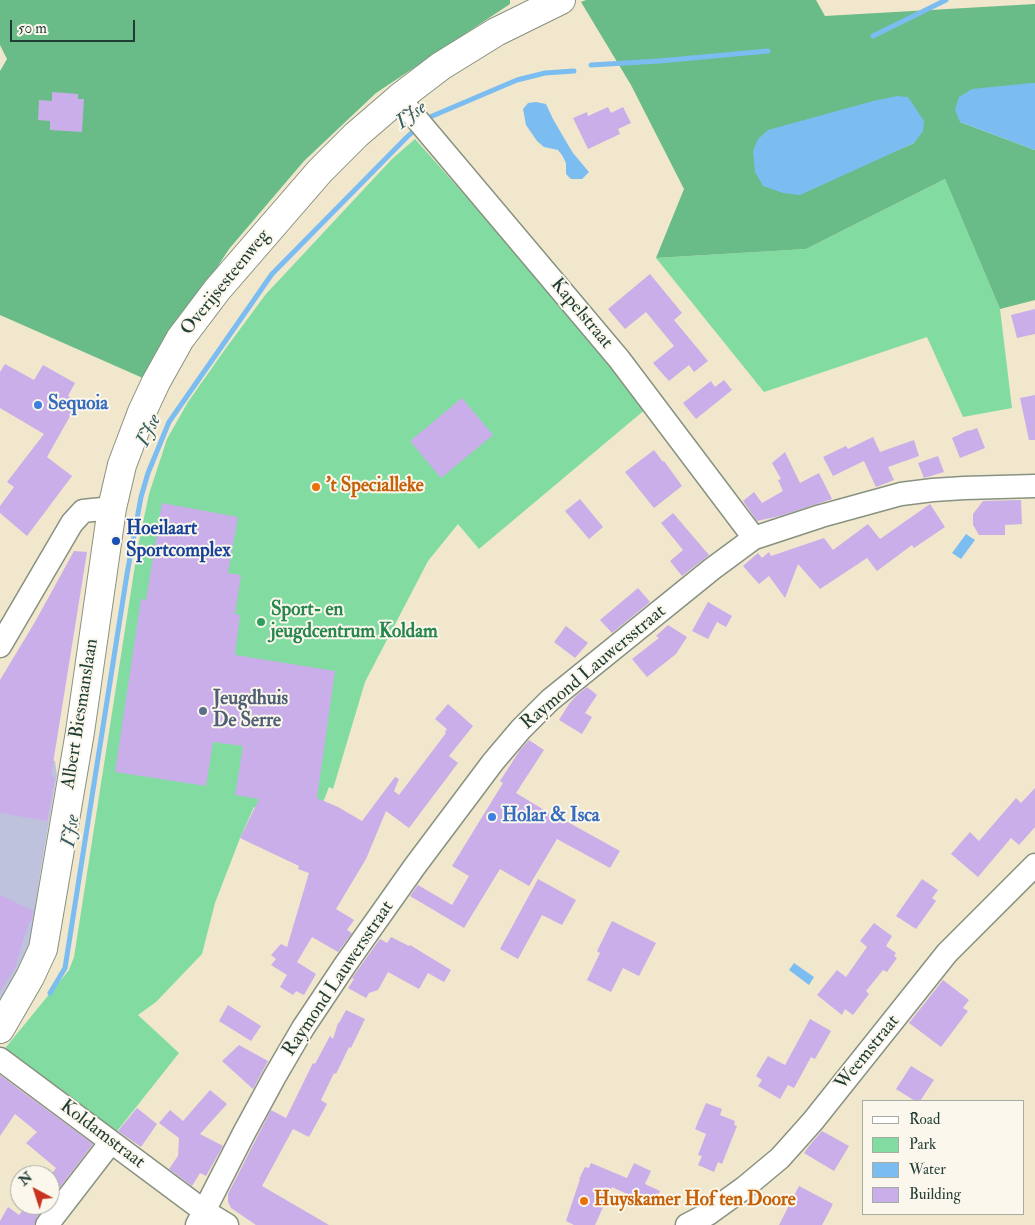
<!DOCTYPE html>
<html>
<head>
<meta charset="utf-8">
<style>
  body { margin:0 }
  #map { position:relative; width:1035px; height:1225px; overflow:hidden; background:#f0e7cc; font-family:"IM FELL Double Pica",serif }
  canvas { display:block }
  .legend { position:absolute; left:862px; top:1100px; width:162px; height:115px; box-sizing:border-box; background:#fbf7ec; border:1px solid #a3ada2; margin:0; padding:6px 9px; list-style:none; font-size:15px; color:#1f3d34 }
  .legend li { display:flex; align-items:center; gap:10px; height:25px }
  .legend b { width:25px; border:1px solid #a3ada2 }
  .north { position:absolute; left:10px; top:1165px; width:50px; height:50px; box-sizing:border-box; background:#fbf7ec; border:1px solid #a3ada2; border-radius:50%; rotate:320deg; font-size:14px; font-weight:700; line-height:20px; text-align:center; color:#1f3d34 }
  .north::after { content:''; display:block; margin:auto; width:18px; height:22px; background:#c8321e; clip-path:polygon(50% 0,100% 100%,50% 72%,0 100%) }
  .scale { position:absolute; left:10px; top:20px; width:125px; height:22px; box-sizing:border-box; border:2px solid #1f3d34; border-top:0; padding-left:6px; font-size:15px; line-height:18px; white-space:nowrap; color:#1f3d34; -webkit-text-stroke:4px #fbf7ec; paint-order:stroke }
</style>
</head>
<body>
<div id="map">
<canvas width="1035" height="1225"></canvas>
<ul class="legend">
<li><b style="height:6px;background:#fff"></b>Road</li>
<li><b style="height:14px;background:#82dca2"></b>Park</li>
<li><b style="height:14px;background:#7cbdf1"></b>Water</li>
<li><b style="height:14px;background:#c9aeea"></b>Building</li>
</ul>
<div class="north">N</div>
<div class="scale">50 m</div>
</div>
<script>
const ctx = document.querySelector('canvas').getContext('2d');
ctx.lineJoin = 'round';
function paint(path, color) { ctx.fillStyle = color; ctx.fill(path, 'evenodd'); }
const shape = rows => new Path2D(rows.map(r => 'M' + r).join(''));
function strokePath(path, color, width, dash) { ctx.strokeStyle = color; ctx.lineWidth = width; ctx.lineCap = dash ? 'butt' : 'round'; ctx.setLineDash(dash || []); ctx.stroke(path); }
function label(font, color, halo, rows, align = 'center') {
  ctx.font = font + ' "IM FELL Double Pica",serif'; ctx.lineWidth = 4; ctx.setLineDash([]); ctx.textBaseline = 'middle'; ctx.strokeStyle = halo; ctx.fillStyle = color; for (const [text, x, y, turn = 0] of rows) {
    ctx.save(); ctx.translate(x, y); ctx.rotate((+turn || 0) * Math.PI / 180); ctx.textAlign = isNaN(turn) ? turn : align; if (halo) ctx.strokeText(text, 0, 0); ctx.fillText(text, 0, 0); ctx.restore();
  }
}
const industrial = shape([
  [0,751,55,761,57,775,40,875,31,940,16,981,0,1007]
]);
const green = shape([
  [415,139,568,311,647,408,479,549,458,524,428,561,365,682,333,789,329,787,322,805,309,830,254,807,240,838,215,903,202,954,156,1002,138,1015,179,1053,114,1135,53,1084,2,1052,69,970,74,957,138,546,149,494,167,439,188,402,226,348,266,294,392,159],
  [945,179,1000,309,1012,408,963,417,927,337,764,392,656,258,806,249]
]);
const forest = shape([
  [0,0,510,0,510,4,376,93,304,161,229,249,145,379,0,315,0,71,7,59,0,45],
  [586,0,816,0,825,16,1035,4,1035,83,1032,83,960,122,1035,150,1035,300,1000,309,945,179,806,249,656,258,684,189,631,85,581,2],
  [873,101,914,143,864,165]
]);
const water = shape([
  [1032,83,1035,83,1035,150,960,122,955,110,959,97,972,89],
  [897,96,908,97,924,121,923,131,914,143,800,195,783,193,763,186,755,172,753,151,758,139,768,130,873,101],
  [536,102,546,104,553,119,564,138,573,153,589,172,582,179,571,179,566,174,566,163,562,155,558,150,544,147,537,141,526,125,523,109,528,103],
  [966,534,975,540,961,559,952,553],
  [794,963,814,977,809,985,789,970]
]);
const stream = shape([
  [873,36,946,0],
  [591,65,659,61,768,51],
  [425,122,430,117,517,80,545,73,574,71],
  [50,993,65,968,127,574,141,497,148,473,169,422,272,274,407,137,416,129]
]);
const building = shape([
  [52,92,78,94,78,99,84,99,82,132,50,130,50,121,38,120,39,100,52,101],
  [608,107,611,113,623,107,631,123,618,129,620,134,588,149,573,118,587,112,588,116],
  [650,274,682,313,674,320,708,361,694,372,689,365,669,381,653,363,674,346,646,312,625,329,608,309],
  [1035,309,1035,334,1017,338,1011,315],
  [5,364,34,380,43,365,75,383,68,396,78,402,47,457,72,476,27,536,0,513,0,506,14,487,7,482,44,434,0,408,0,372],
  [724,380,732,390,696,419,683,403,711,381,715,387],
  [1035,395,1035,440,1029,440,1020,398],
  [462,398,493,435,441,478,410,441],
  [977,428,985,448,960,458,952,438,969,430,969,431],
  [873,437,880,452,914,440,919,456,888,467,894,480,876,487,864,461,833,476,823,457,846,446,848,449],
  [654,450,663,462,664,461,682,486,654,508,625,472],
  [785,452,800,483,819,473,832,499,780,516,757,521,743,501,754,492,762,503,783,491,778,480,781,479,772,463],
  [938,456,944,472,924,478,918,463],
  [580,499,603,527,589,539,565,511],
  [1021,500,1022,524,1005,525,1005,535,979,535,973,525,973,514,983,501],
  [162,503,238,517,228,573,241,575,235,614,240,615,235,655,335,671,317,798,338,807,362,821,395,777,399,779,394,791,399,795,446,733,445,732,447,729,435,719,448,704,473,726,449,756,458,763,409,828,386,811,366,859,336,909,354,920,347,930,352,933,338,952,312,937,297,962,316,974,304,995,296,991,293,995,280,987,287,975,271,965,276,959,271,955,281,944,287,947,309,873,298,869,299,866,240,838,259,799,235,795,243,746,213,742,206,786,115,772,141,599,146,600],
  [930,504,945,527,914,548,912,545,877,571,867,558,820,589,798,564,785,598,769,576,759,584,743,566,758,553,762,558,769,552,771,556,824,538,833,550,868,524,880,539],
  [673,513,709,555,682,576,670,561,683,550,661,523],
  [74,551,87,552,51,776,55,777,47,821,0,813,0,680,35,622],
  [638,588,650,602,612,633,600,620],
  [708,602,732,616,726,627,717,622,708,639,692,631],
  [668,625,687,637,676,654,647,677,632,659,659,638,656,636],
  [566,626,588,643,575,658,554,642],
  [587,687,597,695,585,713,592,717,582,734,559,720,569,704,576,696],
  [529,740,544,750,516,793,554,816,555,815,620,851,610,868,557,839,529,886,500,869,464,928,410,896,418,885,452,905,469,876,452,866,503,783,500,781,520,750],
  [1035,788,1035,827,1019,845,1011,838,978,877,951,854,970,832,979,841,1016,798,1021,803],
  [538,879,576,900,562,925,542,915,518,959,500,949],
  [922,879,938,890,932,898,936,901,916,929,896,916],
  [0,895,34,911,23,940,16,966,0,992],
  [612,921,656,943,639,976,623,968,611,992,587,980,600,953,597,951],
  [874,923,892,936,886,946,896,953,894,956,897,958,887,972,883,970,866,991,869,994,853,1015,845,1009,842,1015,817,995,837,970,846,977,867,947,860,941],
  [391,937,409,946,410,945,451,970,444,982,428,973,419,989,388,972,378,990,369,993,366,998,348,988,354,979,352,978,380,939,387,943],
  [943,980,969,1000,963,1008,968,1011,941,1047,909,1023],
  [228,1005,261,1026,251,1041,219,1021],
  [346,1010,365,1019,351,1048,349,1047,336,1074,334,1073,321,1100,327,1104,309,1137,293,1129,262,1186,329,1225,256,1225,231,1208,228,1202,228,1194,271,1110,286,1118,313,1063,315,1064,330,1036,333,1039,338,1023,339,1023],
  [810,1019,831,1031,815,1059,811,1057,794,1088,788,1085,780,1099,758,1086,762,1080,756,1076,768,1056,785,1065],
  [239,1045,268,1061,253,1089,222,1061],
  [911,1066,934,1080,920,1101,915,1101,896,1089],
  [0,1075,93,1144,50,1200,50,1176,56,1168,26,1143,37,1132,15,1114,0,1136],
  [210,1090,227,1104,200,1134,223,1146,206,1176,200,1173,192,1186,169,1169,178,1156,179,1138,159,1123,170,1110,183,1121],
  [706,1103,722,1109,720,1115,735,1121,734,1125,737,1126,722,1164,718,1162,714,1172,698,1165,702,1156,698,1155,706,1134,695,1129],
  [137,1108,157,1124,141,1147,118,1131],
  [822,1131,849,1146,834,1171,804,1153,809,1146],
  [591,1163,627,1178,634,1163,651,1171,645,1184,660,1191,653,1206,612,1187,595,1225,574,1225,566,1221,580,1179,579,1179,585,1167,589,1168],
  [799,1186,833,1204,822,1225,779,1225],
  [27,1205,46,1205,37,1217,34,1225,0,1225,0,1221,8,1207,19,1215]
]);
const minor = shape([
  [399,98,619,359,754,538],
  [0,646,72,523,83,511,112,508],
  [0,1059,204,1211,227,1225],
  [47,1225,111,1142],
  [197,1225,244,1133,275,1076,303,1028,345,965,415,866,493,762,521,729,550,700,712,569,754,538,821,516,901,494,933,490,964,488,1035,486],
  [687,1225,708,1214,744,1188,780,1158,813,1121,947,953,1035,865]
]);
const major = shape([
  [0,1029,30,977,43,949,80,732,112,508,122,465,142,412,156,382,180,339,217,290,320,171,356,135,399,98,441,66,496,32,561,0]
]);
const markers = [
  [38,405,5,"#3f7fe0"],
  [316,487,5,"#e8710a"],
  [116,541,5,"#1a4fb4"],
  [261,622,5,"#2e9e5b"],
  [203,711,5,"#5c6f8a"],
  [492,817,5,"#3f7fe0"],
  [584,1201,5,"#e8710a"]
];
const streetNames = [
  ["Overijsesteenweg",226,283,-51],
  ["Kapelstraat",581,314,50],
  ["Raymond Lauwersstraat",594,668,-40],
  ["Albert Biesmanslaan",81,714,-81],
  ["Raymond Lauwersstraat",339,979,-56],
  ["Weemstraat",868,1053,-51],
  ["Koldamstraat",102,1135,37]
];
const shopNames = [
  ["Sequoia",48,405],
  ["Holar & Isca",502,817]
];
const foodNames = [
  ["'t Specialleke",326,487],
  ["Huyskamer Hof ten Doore",594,1201]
];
const transitNames = [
  ["Hoeilaart",126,530],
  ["Sportcomplex",126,552]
];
const leisureNames = [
  ["Sport- en",271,611],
  ["jeugdcentrum Koldam",271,633]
];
const serviceNames = [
  ["Jeugdhuis",213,700],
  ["De Serre",213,722]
];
const waterNames = [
  ["IJse",412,116,-37],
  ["IJse",150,431,-65],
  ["IJse",72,831,-81]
];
paint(industrial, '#bfc2dd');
paint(green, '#82dca2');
paint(forest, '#69bc88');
paint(water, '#7cbdf1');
strokePath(stream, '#7cbdf1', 5);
paint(building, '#c9aeea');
strokePath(minor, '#889280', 25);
strokePath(major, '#889280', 30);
strokePath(minor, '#fff', 22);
strokePath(major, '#fff', 28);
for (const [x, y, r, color] of markers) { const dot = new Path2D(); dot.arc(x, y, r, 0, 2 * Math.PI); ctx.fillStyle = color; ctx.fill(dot); strokePath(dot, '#fbf7ec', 2); }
label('19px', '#1f3d34', '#fbf7ec', streetNames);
label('bold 19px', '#366cbe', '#fbf7ec', shopNames, 'left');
label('bold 19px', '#c56008', '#fbf7ec', foodNames, 'left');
label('bold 19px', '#164399', '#fbf7ec', transitNames, 'left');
label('bold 19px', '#27864d', '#fbf7ec', leisureNames, 'left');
label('bold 19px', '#4e5e75', '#fbf7ec', serviceNames, 'left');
label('italic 20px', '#365d63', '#fbf7ec', waterNames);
</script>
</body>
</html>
